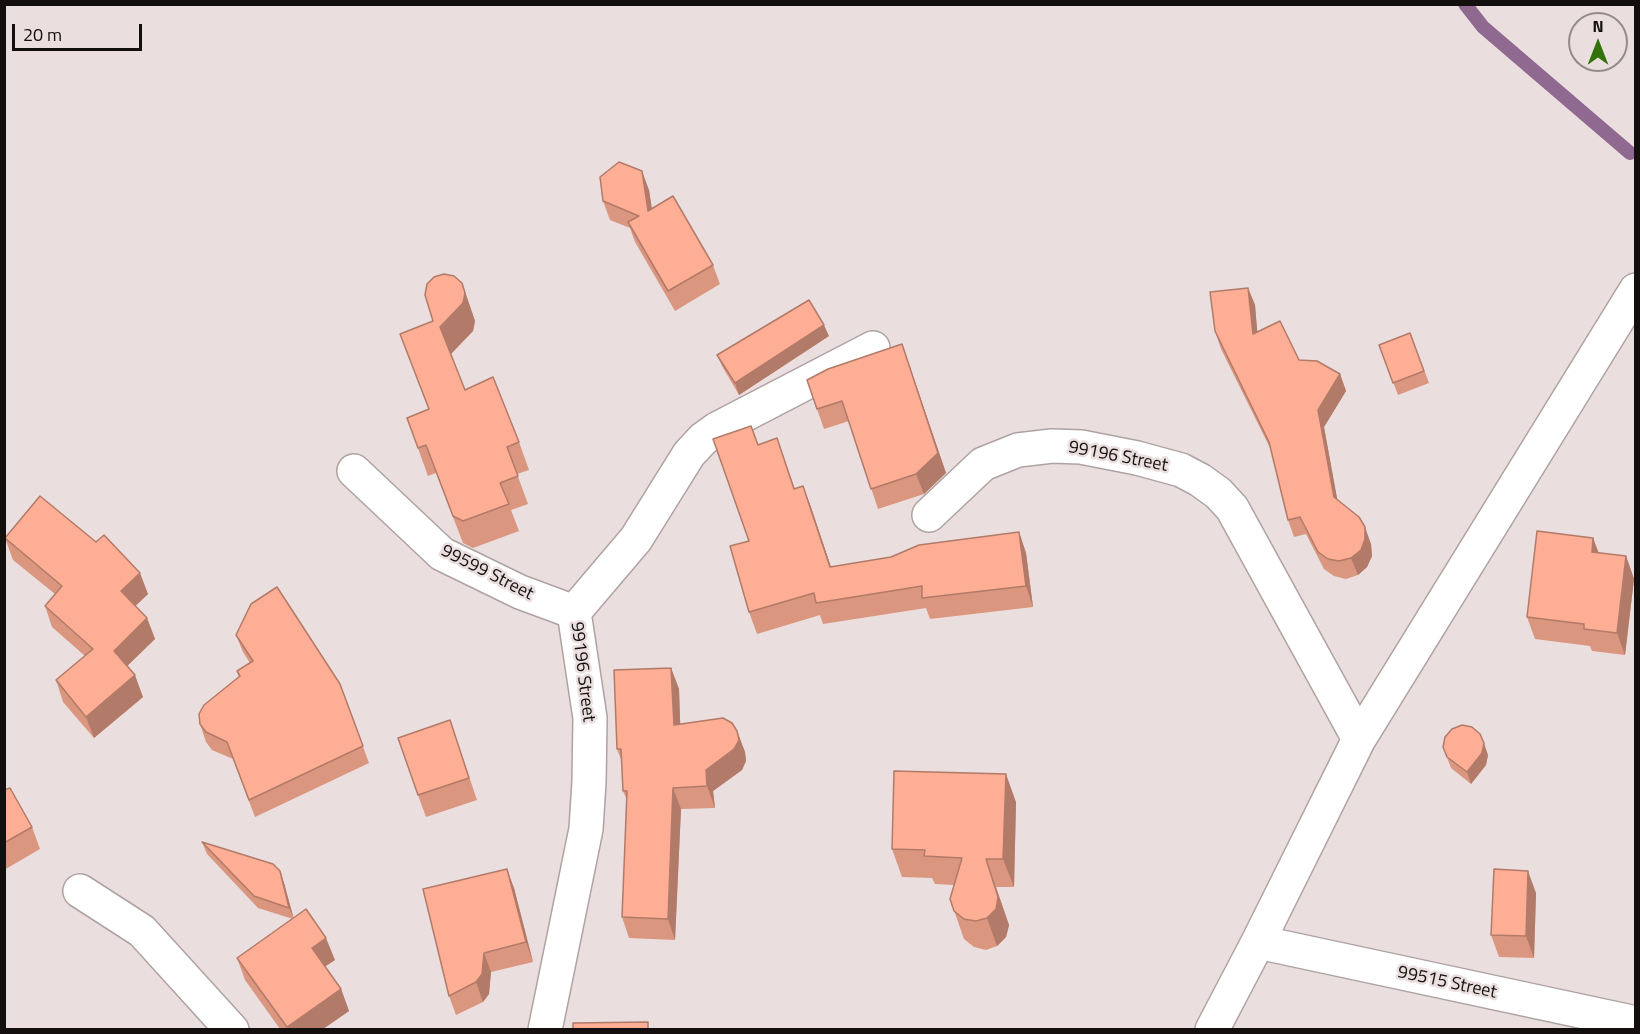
<!DOCTYPE html>
<html>
<head>
<meta charset="utf-8">
<style>
  body { margin:0 }
  #map { position:relative; width:1640px; height:1034px; overflow:hidden; background:#ebdedf; font-family:"Titillium Web",sans-serif }
  canvas { display:block }
  .frame { position:absolute; inset:0; border:6px solid #130f0f; pointer-events:none }
  .north { position:absolute; left:1568px; top:12px; width:60px; height:60px; box-sizing:border-box; background:#ebdedf; border:2px solid #958b8c; border-radius:50%; rotate:0deg; font-size:16px; font-weight:700; line-height:24px; text-align:center; color:#130f0f }
  .north::after { content:''; display:block; margin:auto; width:21px; height:27px; background:#32720a; clip-path:polygon(50% 0,100% 100%,50% 72%,0 100%) }
  .scale { position:absolute; left:12px; top:24px; width:130px; height:27px; box-sizing:border-box; border:3px solid #130f0f; border-top:0; padding-left:8px; font-size:18px; line-height:21px; white-space:nowrap; color:#130f0f; -webkit-text-stroke:4px #ebdedf; paint-order:stroke }
</style>
</head>
<body>
<div id="map">
<canvas width="1640" height="1034"></canvas>
<div class="frame"></div>
<div class="north">N</div>
<div class="scale">20 m</div>
</div>
<script>
const ctx = document.querySelector('canvas').getContext('2d');
ctx.lineJoin = 'round';
const shape = rows => new Path2D(rows.map(r => 'M' + r).join(''));
function strokePath(path, color, width, dash) { ctx.strokeStyle = color; ctx.lineWidth = width; ctx.lineCap = dash ? 'butt' : 'round'; ctx.setLineDash(dash || []); ctx.stroke(path); }
function paint(path, color) { ctx.fillStyle = color; ctx.fill(path, 'evenodd'); }
function label(font, color, halo, rows, align = 'center') {
  ctx.font = font + ' "Titillium Web",sans-serif'; ctx.lineWidth = 5; ctx.setLineDash([]); ctx.textBaseline = 'middle'; ctx.strokeStyle = halo; ctx.fillStyle = color; for (const [text, x, y, turn = 0] of rows) {
    ctx.save(); ctx.translate(x, y); ctx.rotate((+turn || 0) * Math.PI / 180); ctx.textAlign = isNaN(turn) ? turn : align; if (halo) ctx.strokeText(text, 0, 0); ctx.fillText(text, 0, 0); ctx.restore();
  }
}
const stream = shape([
  [1465,4,1483,27,1630,153]
]);
const street = shape([
  [354,471,442,554,520,592,574,612],
  [929,515,983,464,1018,450,1052,446,1081,447,1137,458,1181,470,1200,480,1218,493,1232,508,1359,739],
  [80,891,142,931,232,1030],
  [1258,942,1636,1023],
  [545,1030,586,829,589,782,590,718,574,612,636,539,689,454,703,439,717,429,873,348],
  [1212,1030,1258,942,1359,739,1636,290]
]);
const wall = shape([
  [649,190,652,209,713,265,720,284,675,311,635,242,630,228,610,220,603,201],
  [462,283,475,321,473,331,451,354,465,390,519,442,529,470,517,474,528,504,511,510,519,531,473,548,463,543,436,473,428,476,407,418,429,410,400,334,433,321],
  [1248,288,1255,305,1257,332,1299,360,1340,374,1346,391,1324,427,1337,500,1371,544,1372,556,1367,567,1358,575,1346,579,1334,576,1324,569,1306,534,1294,537,1288,520,1271,450,1221,349,1215,331],
  [1410,333,1429,383,1398,395,1379,345],
  [829,336,739,395,722,366,717,355],
  [902,344,946,473,924,494,878,509,849,421,824,429,817,409],
  [777,438,795,489,803,486,831,567,891,557,1019,532,1026,553,1033,607,930,619,926,608,823,624,820,615,757,634,749,612,758,445],
  [5,538,148,594,135,606,147,618,155,639,127,666,143,697,94,738,63,702,56,680,85,656,52,627,45,606,55,594,13,560],
  [1593,538,1599,553,1626,556,1634,579,1625,655,1592,651,1590,646,1535,639,1527,617],
  [236,635,340,684,369,763,255,817,233,759,212,750,206,742,200,724,239,677,237,671,250,663,243,652],
  [671,668,679,689,680,724,737,731,745,752,746,761,742,770,713,791,715,808,681,809,675,940,629,938,622,917,627,800,623,791,622,762,617,749],
  [450,720,477,800,426,817,418,795],
  [1443,747,1488,755,1486,765,1471,784,1451,768],
  [4,790,32,827,40,849,4,870],
  [1016,802,1014,887,996,887,1009,925,1006,937,997,946,986,950,974,947,964,939,950,899,954,885,935,884,932,878,902,877,892,849],
  [202,842,280,871,284,883,293,918,335,960,325,966,341,989,349,1011,323,1029,280,1029,245,980,237,958,293,919,258,908,207,854],
  [514,888,533,962,491,972,489,994,483,1002,456,1015,449,996],
  [1536,893,1534,958,1499,957,1491,935]
]);
const shadedWall = shape([
  [642,171,649,190,655,230,648,211],
  [462,283,475,321,473,331,450,355,440,327],
  [1248,288,1255,305,1259,351,1253,334],
  [824,325,829,336,739,395,735,383],
  [902,344,946,473,924,494,916,474],
  [1340,374,1346,391,1324,427,1340,514,1334,497,1318,410],
  [803,486,811,507,838,588,830,567],
  [1365,527,1371,544,1372,556,1367,567,1358,575,1351,558],
  [1019,532,1026,553,1033,607,1026,586],
  [1593,538,1601,560,1592,552],
  [1626,556,1634,579,1625,655,1617,633],
  [140,573,148,594,128,613,121,591],
  [147,618,155,639,121,672,114,651],
  [671,668,679,689,681,746,674,725],
  [135,675,143,697,94,738,86,717],
  [737,731,745,752,746,761,742,770,713,791,715,808,707,786,706,770],
  [1484,743,1488,755,1486,765,1471,784,1467,772],
  [1006,774,1016,802,1014,887,1003,859],
  [673,788,681,809,675,940,668,919],
  [986,859,1009,925,1006,937,997,946,987,918],
  [507,869,514,888,533,962,526,942],
  [280,871,284,883,294,919,289,908],
  [1528,871,1536,893,1534,958,1526,936],
  [326,938,335,960,320,970,312,948],
  [484,953,491,972,489,994,483,1002,476,982],
  [341,989,349,1011,323,1029,287,1029,287,1027]
]);
const building = shape([
  [619,162,642,171,648,211,673,196,713,265,668,291,628,222,639,216,603,201,600,177,619,162],
  [444,274,454,276,462,283,465,293,463,303,440,327,465,390,493,377,519,442,507,447,518,476,500,483,509,504,463,521,453,516,426,445,418,448,407,418,429,409,400,334,433,321,425,295,427,284,434,277,444,274],
  [1248,288,1253,334,1280,321,1299,360,1317,361,1340,374,1318,410,1334,497,1359,517,1365,527,1365,539,1361,550,1351,558,1339,561,1328,559,1318,552,1300,517,1288,520,1269,442,1215,331,1210,292,1248,288],
  [809,300,824,325,735,383,717,355,809,300],
  [1410,333,1424,371,1393,383,1379,345,1410,333],
  [902,344,938,453,916,474,871,489,842,401,817,409,807,380,828,369,902,344],
  [751,426,758,445,777,438,794,489,803,486,830,567,891,557,919,545,1019,532,1026,586,922,598,922,586,816,603,814,593,749,612,730,546,749,541,713,439,751,426],
  [40,496,96,542,104,535,140,573,121,591,147,618,114,651,135,675,86,717,56,680,93,649,45,606,62,586,5,538,40,496],
  [1537,531,1593,538,1592,552,1626,556,1617,633,1584,629,1584,624,1527,617,1537,531],
  [277,587,340,684,363,746,249,800,227,742,206,732,200,724,199,714,204,705,240,676,237,671,253,661,236,635,251,604,277,587],
  [671,668,674,725,723,718,732,723,737,731,739,740,734,749,706,770,707,786,673,788,668,919,622,917,627,791,623,791,621,749,617,749,614,670,671,668],
  [450,720,469,778,418,795,398,738,450,720],
  [1462,725,1472,727,1480,734,1484,743,1482,753,1467,772,1447,757,1443,747,1445,737,1452,729,1462,725],
  [894,771,1006,774,1003,859,986,859,998,897,996,909,987,918,976,921,964,919,954,911,950,899,962,858,924,856,925,850,892,849,894,771],
  [10,788,32,827,4,843,4,790,10,788],
  [202,842,273,864,280,871,289,908,254,896,202,842],
  [507,869,526,942,484,953,482,974,476,982,449,996,423,889,507,869],
  [1494,869,1528,871,1526,936,1491,935,1494,869],
  [306,909,326,938,312,948,341,989,287,1027,237,958,306,909],
  [648,1022,648,1029,573,1029,573,1023,648,1022]
]);
const streetNames = [
  ["99196 Street",1118,457,11],
  ["99599 Street",487,573,27],
  ["99196 Street",582,672,83],
  ["99515 Street",1447,983,12]
];
strokePath(stream, '#906991', 14);
strokePath(street, '#aea2a3', 36);
strokePath(street, '#fff', 33);
paint(wall, '#da967f');
paint(shadedWall, '#b27a68');
paint(building, '#feae94');
strokePath(building, '#b27a68', 1.5);
label('18px', '#130f0f', '#ebdedf', streetNames);
</script>
</body>
</html>
